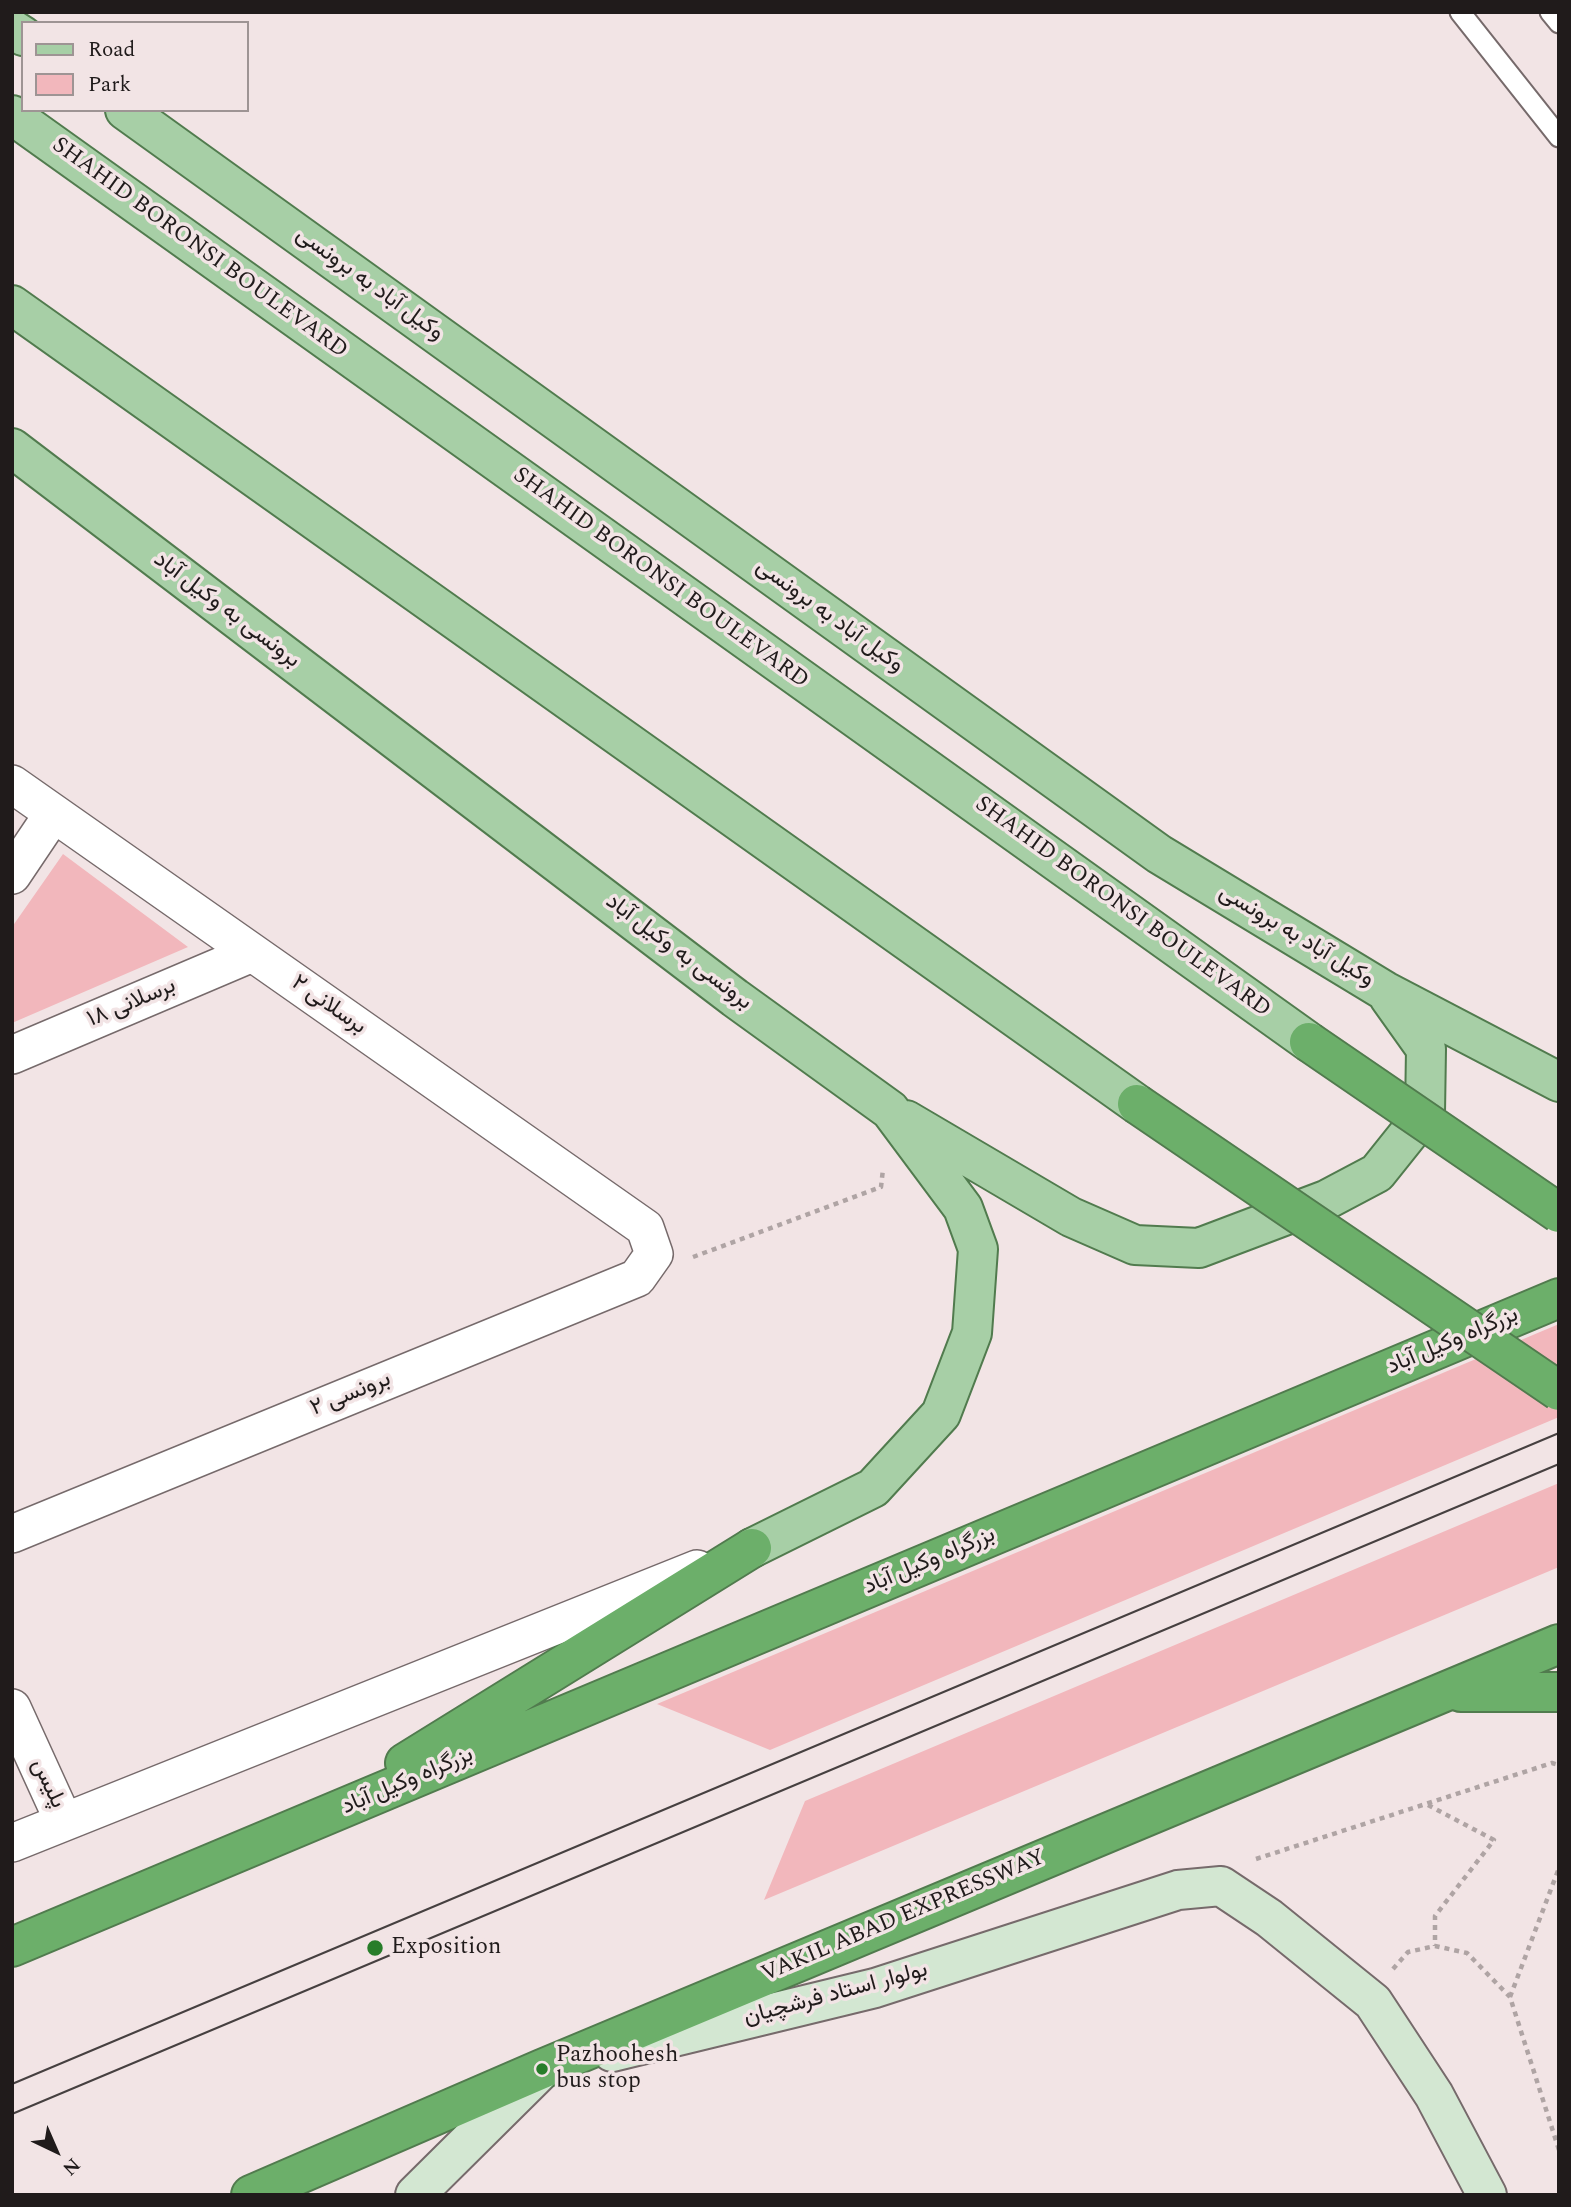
<!DOCTYPE html>
<html>
<head>
<meta charset="utf-8">
<style>
  body { margin:0 }
  #map { position:relative; width:1571px; height:2207px; overflow:hidden; background:#f2e4e5; font-family:Spectral,serif }
  canvas { display:block }
  .frame { position:absolute; inset:0; border:14px solid #201b1b; pointer-events:none }
  .legend { position:absolute; left:21px; top:21px; width:228px; height:91px; box-sizing:border-box; background:#f2e4e5; border:2px solid #9e9494; margin:0; padding:9px 12px; list-style:none; font-size:21px; color:#201b1b }
  .legend li { display:flex; align-items:center; gap:14px; height:35px }
  .legend b { width:35px; border:2px solid #9e9494 }
  .north { position:absolute; left:21px; top:2116px; width:70px; height:70px; -webkit-text-stroke:5px #f2e4e5; paint-order:stroke; rotate:136deg; font-size:19px; font-weight:700; line-height:28px; text-align:center; color:#201b1b }
  .north::after { content:''; display:block; margin:auto; width:24px; height:32px; background:#201b1b; clip-path:polygon(50% 0,100% 100%,50% 72%,0 100%) }
</style>
</head>
<body>
<div id="map">
<canvas width="1571" height="2207"></canvas>
<div class="frame"></div>
<ul class="legend">
<li><b style="height:9px;background:#a7cfa6"></b>Road</li>
<li><b style="height:19px;background:#f2b7bc"></b>Park</li>
</ul>
<div class="north">N</div>
</div>
<script>
const ctx = document.querySelector('canvas').getContext('2d');
ctx.lineJoin = 'round';
function paint(path, color) { ctx.fillStyle = color; ctx.fill(path, 'evenodd'); }
const shape = rows => new Path2D(rows.map(r => 'M' + r).join(''));
function strokePath(path, color, width, dash) { ctx.strokeStyle = color; ctx.lineWidth = width; ctx.lineCap = dash ? 'butt' : 'round'; ctx.setLineDash(dash || []); ctx.stroke(path); }
function label(font, color, halo, rows, align = 'center') {
  ctx.font = font + ' Spectral,Vazirmatn,serif'; ctx.lineWidth = 7; ctx.setLineDash([]); ctx.textBaseline = 'middle'; ctx.strokeStyle = halo; ctx.fillStyle = color; for (const [text, x, y, turn = 0] of rows) {
    ctx.save(); ctx.translate(x, y); ctx.rotate((+turn || 0) * Math.PI / 180); ctx.textAlign = isNaN(turn) ? turn : align; if (halo) ctx.strokeText(text, 0, 0); ctx.fillText(text, 0, 0); ctx.restore();
  }
}
const green = shape([
  [63,854,188,947,12,1023,12,927],
  [1559,1324,1559,1417,770,1750,657,1704],
  [1559,1483,1559,1567,764,1900,805,1801]
]);
const path = shape([
  [693,1257,881,1187,883,1169],
  [1428,1805,1494,1840,1435,1916,1435,1946],
  [1256,1859,1552,1763,1559,1765],
  [1393,1969,1408,1952,1435,1946,1467,1953,1510,1997,1559,2150],
  [1510,1997,1559,1868]
]);
const lane = shape([
  [1460,12,1559,137],
  [1550,12,1559,23]
]);
const street = shape([
  [12,784,645,1228,654,1254,637,1278,12,1534],
  [12,875,53,814],
  [12,1055,252,953],
  [12,1708,64,1822],
  [12,1843,697,1569]
]);
const secondary = shape([
  [612,2052,875,1988,1178,1890,1221,1886,1269,1918,1373,2002,1434,2095,1487,2195],
  [415,2195,540,2071]
]);
const primary = shape([
  [12,29,23,36],
  [125,110,1159,854,1385,991,1559,1082],
  [12,115,1309,1042],
  [12,305,1137,1104],
  [12,448,735,998,890,1110,963,1208,978,1249,972,1333,941,1414,873,1488,752,1548],
  [906,1120,1071,1217,1135,1245,1199,1248,1326,1200,1377,1173,1425,1113,1426,1049,1389,997]
]);
const highway = shape([
  [1461,1692,1559,1692],
  [405,1763,752,1548],
  [12,1947,1559,1298],
  [251,2195,542,2069,1559,1644]
]);
const tram = shape([
  [12,2084,1559,1433],
  [12,2114,1559,1464]
]);
const highwayBridge = shape([
  [1309,1042,1559,1213],
  [1137,1104,1559,1391]
]);
const markers = [
  [375,1948,9,"#287d2a"],
  [542,2069,7,"#287d2a"]
];
const streetNames = [
  ["SHAHID BORONSI BOULEVARD",199,249,36],
  ["وکیل آباد به برونسی",369,285,36],
  ["SHAHID BORONSI BOULEVARD",660,579,36],
  ["برونسی به وکیل آباد",226,611,37],
  ["وکیل آباد به برونسی",829,617,36],
  ["SHAHID BORONSI BOULEVARD",1122,908,36],
  ["وکیل آباد به برونسی",1296,937,31],
  ["برونسی به وکیل آباد",678,953,37],
  ["برسلانی ۱۸",132,1004,-23],
  ["برسلانی ۲",328,1006,35],
  ["بزرگراه وکیل آباد",1453,1342,-23],
  ["برونسی ۲",351,1395,-22],
  ["بزرگراه وکیل آباد",930,1562,-23],
  ["بزرگراه وکیل آباد",408,1782,-23],
  ["پلیس",47,1784,65],
  ["VAKIL ABAD EXPRESSWAY",904,1917,-23],
  ["بولوار استاد فرشچیان",836,1995,-15]
];
const poiNames = [
  ["Exposition",391,1948],
  ["Pazhoohesh",556,2056],
  ["bus stop",556,2082]
];
paint(green, '#f2b7bc');
strokePath(lane, '#766a6b', 23);
strokePath(street, '#766a6b', 40);
strokePath(secondary, '#766a6b', 42);
strokePath(primary, '#517b4e', 42);
strokePath(highway, '#517b4e', 42);
strokePath(path, '#afa4a4', 4.5, [5, 5]);
strokePath(lane, '#fff', 19);
strokePath(street, '#fff', 37);
strokePath(secondary, '#d3e7d2', 38);
strokePath(primary, '#a7cfa6', 38);
strokePath(highway, '#6caf6a', 38);
strokePath(tram, '#464040', 2);
strokePath(highwayBridge, '#517b4e', 42, []);
strokePath(highwayBridge, '#6caf6a', 38);
for (const [x, y, r, color] of markers) { const dot = new Path2D(); dot.arc(x, y, r, 0, 2 * Math.PI); ctx.fillStyle = color; ctx.fill(dot); strokePath(dot, '#f2e4e5', 2.5); }
label('23px', '#201b1b', '#f2e4e5', streetNames);
label('23px', '#201b1b', '#f2e4e5', poiNames, 'left');
</script>
</body>
</html>
